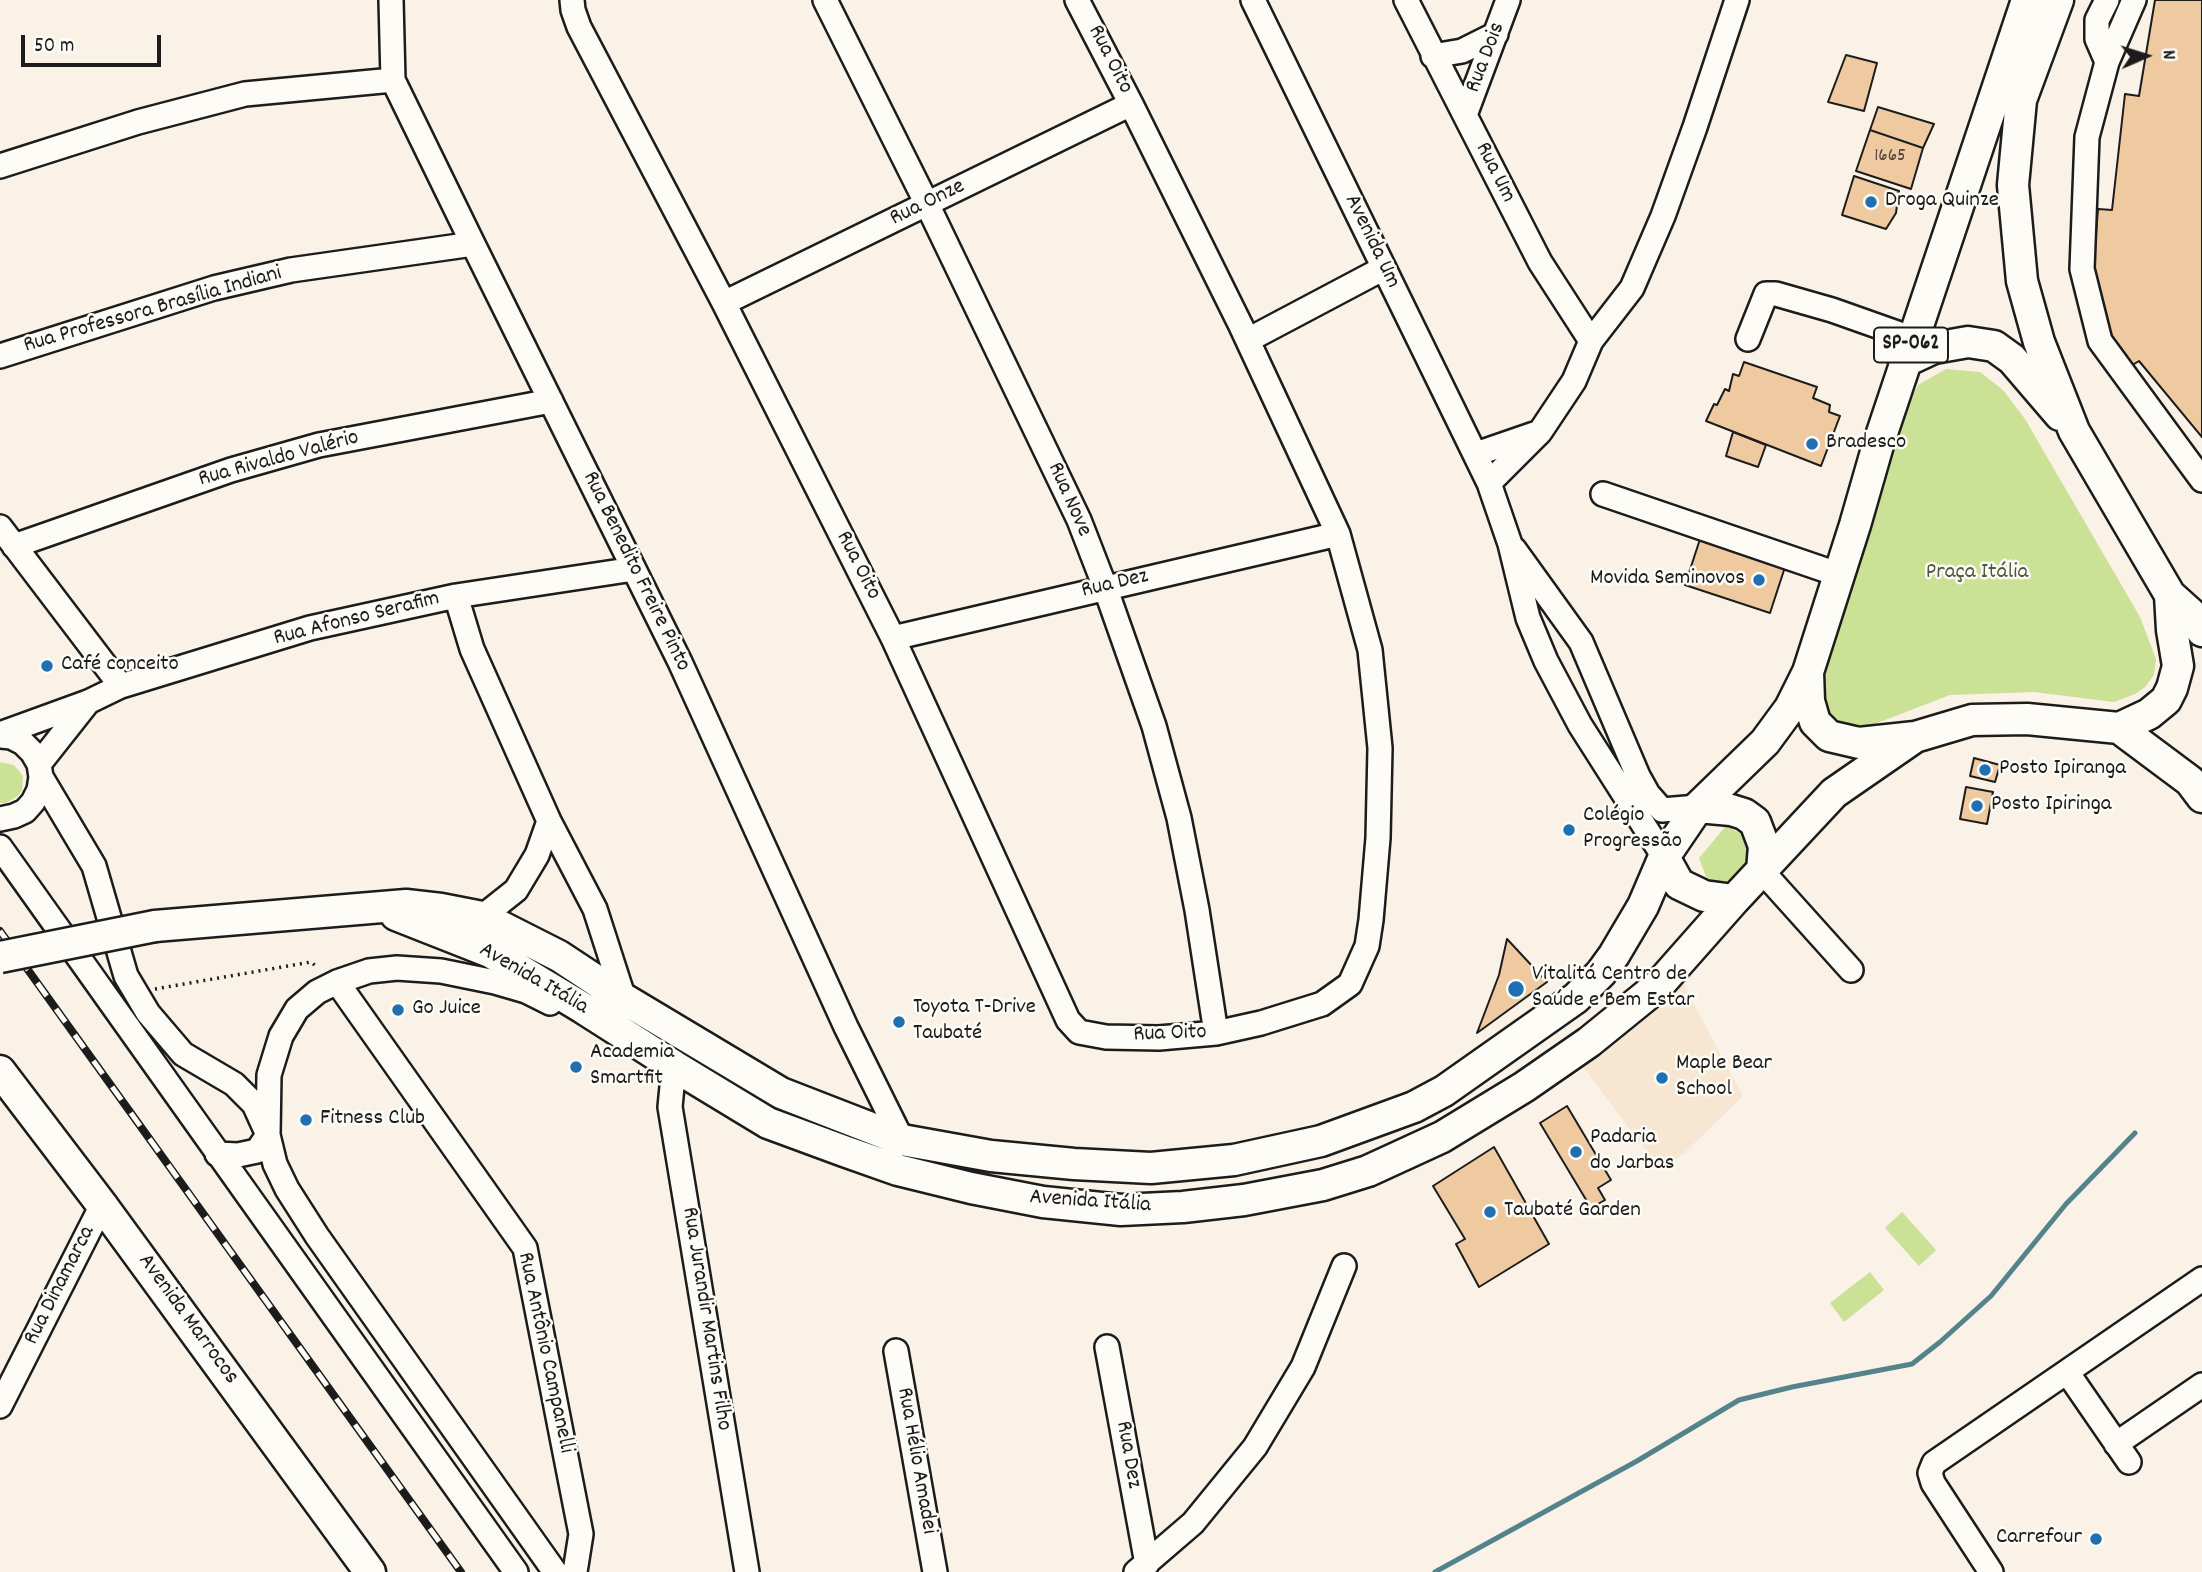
<!DOCTYPE html>
<html>
<head>
<meta charset="utf-8">
<style>
  body { margin:0 }
  #map { position:relative; width:2202px; height:1572px; overflow:hidden; background:#faf2e6; font-family:Dekko,sans-serif }
  canvas { display:block }
  .north { position:absolute; left:2111px; top:21px; width:70px; height:70px; -webkit-text-stroke:5px #fdfcf7; paint-order:stroke; rotate:87deg; font-size:19px; font-weight:700; line-height:28px; text-align:center; color:#1c1c1c }
  .north::after { content:''; display:block; margin:auto; width:24px; height:32px; background:#1c1c1c; clip-path:polygon(50% 0,100% 100%,50% 72%,0 100%) }
  .scale { position:absolute; left:21px; top:35px; width:140px; height:32px; box-sizing:border-box; border:4px solid #1c1c1c; border-top:0; padding-left:9px; font-size:21px; line-height:24px; white-space:nowrap; color:#1c1c1c; -webkit-text-stroke:5px #fdfcf7; paint-order:stroke }
</style>
</head>
<body>
<div id="map">
<canvas width="2202" height="1572"></canvas>
<div class="north">N</div>
<div class="scale">50 m</div>
</div>
<script>
const ctx = document.querySelector('canvas').getContext('2d');
ctx.lineJoin = 'round';
function paint(path, color) { ctx.fillStyle = color; ctx.fill(path, 'evenodd'); }
const shape = rows => new Path2D(rows.map(r => 'M' + r).join(''));
function strokePath(path, color, width, dash) { ctx.strokeStyle = color; ctx.lineWidth = width; ctx.lineCap = dash ? 'butt' : 'round'; ctx.setLineDash(dash || []); ctx.stroke(path); }
function label(font, color, halo, rows, align = 'center') {
  ctx.font = font + ' Dekko,sans-serif'; ctx.lineWidth = 5; ctx.setLineDash([]); ctx.textBaseline = 'middle'; ctx.strokeStyle = halo; ctx.fillStyle = color; for (const [text, x, y, turn = 0] of rows) {
    ctx.save(); ctx.translate(x, y); ctx.rotate((+turn || 0) * Math.PI / 180); ctx.textAlign = isNaN(turn) ? turn : align; if (halo) ctx.strokeText(text, 0, 0); ctx.fillText(text, 0, 0); ctx.restore();
  }
}
const built = shape([
  [1682,982,1743,1096,1683,1154,1660,1169,1578,1060]
]);
const green = shape([
  [1946,369,1980,372,2003,390,2025,419,2140,617,2156,659,2154,675,2145,687,2135,694,2114,702,2034,692,1950,695,1872,725,1848,725,1831,716,1822,708,1816,695,1896,432,1918,385],
  [0,762,14,765,23,776,22,790,18,796,6,803,0,803],
  [1726,826,1745,836,1752,846,1750,857,1743,866,1733,878,1720,884,1706,877,1699,858],
  [1902,1212,1936,1250,1919,1266,1885,1228],
  [1870,1272,1884,1290,1844,1322,1830,1303]
]);
const stream = shape([
  [1435,1572,1637,1461,1739,1400,1792,1387,1912,1364,1940,1342,1991,1296,2066,1204,2135,1133]
]);
const building = shape([
  [2155,0,2202,0,2202,437,2139,361,2129,367,2108,329,2093,271,2098,209,2112,210,2125,94,2139,96,2155,0],
  [1846,55,1877,63,1864,111,1828,102,1846,55],
  [1878,107,1934,124,1923,148,1870,130,1878,107],
  [1870,130,1923,148,1911,189,1856,171,1870,130],
  [1854,176,1899,191,1896,213,1886,229,1842,215,1854,176],
  [1744,362,1817,387,1813,398,1830,405,1829,412,1840,416,1821,466,1706,421,1714,404,1717,405,1725,389,1729,391,1733,374,1739,376,1744,362],
  [1733,432,1766,445,1758,467,1726,456,1733,432],
  [1701,536,1786,564,1770,613,1685,585,1701,536],
  [1974,758,2000,765,1995,782,1970,776,1974,758],
  [1966,787,1993,792,1987,824,1960,819,1966,787],
  [1507,939,1547,982,1477,1033,1499,975,1507,939],
  [1567,1106,1611,1180,1598,1188,1605,1200,1591,1208,1540,1123,1567,1106],
  [1494,1147,1549,1244,1479,1287,1456,1244,1465,1239,1433,1186,1494,1147]
]);
const path = shape([
  [155,989,311,962,318,968]
]);
const minor = shape([
  [391,0,393,80,473,244,680,662,846,1027,902,1140],
  [572,0,573,10,579,27,724,303,893,638,1068,1020,1079,1032,1106,1037,1159,1038,1216,1033,1261,1023,1322,1004,1350,984,1367,946,1371,920,1378,838,1380,748,1370,650,1338,534,1241,326,1131,104,1077,0],
  [825,0,927,204,1079,520,1105,587,1154,726,1179,818,1197,910,1216,1033],
  [1253,0,1489,483,1510,544,1528,618,1546,661,1580,725,1664,857],
  [1406,0,1540,262,1591,341],
  [2107,0,2097,20,2097,39,2107,62],
  [2134,0,2107,62,2087,137,2082,269,2100,341,2202,480],
  [1433,56,1462,51,1496,34],
  [1465,115,1508,0],
  [0,166,138,122,245,94,393,80],
  [724,303,1131,104],
  [1748,339,1766,294,1776,294,1832,310,1914,339],
  [1248,340,1384,268],
  [0,356,214,288,291,270,473,244],
  [1476,454,1534,434],
  [1489,483,1540,432,1574,381,1591,341,1632,288,1663,216,1695,127,1737,0],
  [1603,494,1840,575],
  [0,527,121,686],
  [14,546,231,470,319,445,551,401],
  [1514,549,1581,642,1638,776,1648,794,1662,810,1698,807],
  [456,596,472,649,549,821,595,909,624,999],
  [893,638,1338,534],
  [0,734,88,702,121,686,310,628,456,596,634,569],
  [0,736,11,737,23,743,32,752,39,764,41,777,39,790,33,802,25,811,14,816,0,819],
  [39,764,88,702],
  [41,777,94,866,126,976,148,1013,183,1054,234,1084,254,1104,268,1135,275,1164,287,1189,317,1236,555,1572],
  [0,847,516,1572],
  [1762,871,1851,970],
  [482,917,516,890,537,855,549,821],
  [337,982,525,1248,581,1534,575,1572],
  [662,1060,674,1066,670,1107,747,1572],
  [217,1154,238,1155,257,1151,268,1135,269,1075,281,1036,297,1009,317,992,337,982,369,971,397,968,441,971,495,982,526,991,550,1003],
  [1107,1347,1147,1564],
  [896,1351,935,1572],
  [2067,1372,2129,1462],
  [0,1406,102,1205],
  [2116,1444,2202,1385],
  [1136,1572,1193,1523,1255,1447,1303,1367,1344,1266],
  [1991,1572,1933,1483,1930,1473,1934,1463,2202,1279]
]);
const major = shape([
  [2027,0,1878,445,1855,525,1808,672,1809,701,1815,722,1829,736,1859,743,1915,737,1972,720,2027,719,2119,728,2190,781,2202,797],
  [2058,0,2021,100,2013,185,2022,281,2039,342,2074,431,2170,595,2190,613,2202,631],
  [1904,362,1934,348,1968,342,1994,346,2012,359,2060,415],
  [2119,728,2149,714,2166,700,2172,688,2178,666,2172,630,2170,595],
  [1698,807,1731,810,1744,814,1755,822,1764,846,1762,871],
  [1664,857,1679,884,1704,896,1734,900],
  [396,915,490,952,583,1008,674,1066,768,1123,844,1151,898,1170,971,1188,1043,1202,1121,1210,1183,1207,1244,1200,1323,1185,1368,1171,1442,1137,1524,1087,1589,1042,1658,986,1734,900,1834,793,1915,737],
  [155,926,406,905,441,909,482,917,559,956,624,999,781,1093,902,1140,991,1156,1074,1164,1151,1168,1234,1160,1321,1141,1414,1107,1444,1091,1576,998,1601,973,1614,955,1643,906,1664,857,1698,807,1765,742,1790,708,1808,672],
  [0,1071,102,1205,370,1572]
]);
const rail = shape([
  [0,931,461,1572]
]);
const majorBridge = shape([
  [0,957,155,926]
]);
const markers = [
  [1871,202,7,"#1f6fb2"],
  [1812,444,7,"#1f6fb2"],
  [1759,580,7,"#1f6fb2"],
  [47,666,7,"#1f6fb2"],
  [1985,770,7,"#1f6fb2"],
  [1977,806,7,"#1f6fb2"],
  [1569,830,7,"#1f6fb2"],
  [1516,989,9,"#1f6fb2"],
  [398,1010,7,"#1f6fb2"],
  [899,1022,7,"#1f6fb2"],
  [576,1067,7,"#1f6fb2"],
  [1662,1078,7,"#1f6fb2"],
  [306,1120,7,"#1f6fb2"],
  [1576,1152,7,"#1f6fb2"],
  [1490,1212,7,"#1f6fb2"],
  [2096,1539,7,"#1f6fb2"]
];
const numberNames = [
  ["1665",1890,157]
];
const shields = [
  [1911,345,74]
];
const shieldNames = [
  ["SP-062",1911,345]
];
const streetNames = [
  ["Rua Dois",1487,58,-69],
  ["Rua Oito",1109,60,63],
  ["Rua Um",1494,173,63],
  ["Rua Onze",928,204,-26],
  ["Avenida Um",1371,242,64],
  ["Rua Professora Brasília Indiani",153,311,-16],
  ["Rua Rivaldo Valério",279,460,-15],
  ["Rua Nove",1068,500,66],
  ["Rua Oito",857,566,63],
  ["Rua Benedito Freire Pinto",635,572,64],
  ["Rua Dez",1115,585,-13],
  ["Rua Afonso Serafim",357,620,-14],
  ["Avenida Itália",533,980,30],
  ["Rua Oito",1170,1035,-2],
  ["Avenida Itália",1090,1203,4],
  ["Rua Dinamarca",61,1286,-63],
  ["Rua Jurandir Martins Filho",705,1319,81],
  ["Avenida Marrocos",187,1320,54],
  ["Rua Antônio Campanelli",544,1353,78],
  ["Rua Dez",1127,1455,80],
  ["Rua Hélio Amadei",915,1461,80]
];
const poiNames = [
  ["Droga Quinze",1885,202],
  ["Bradesco",1826,444],
  ["Movida Seminovos",1745,580,"right"],
  ["Café conceito",61,666],
  ["Posto Ipiranga",1999,770],
  ["Posto Ipiringa",1991,806],
  ["Colégio",1583,817],
  ["Progressão",1583,843],
  ["Vitalitá Centro de",1532,976],
  ["Saúde e Bem Estar",1532,1002],
  ["Toyota T-Drive",913,1009],
  ["Taubaté",913,1035],
  ["Go Juice",412,1010],
  ["Academia",590,1054],
  ["Smartfit",590,1080],
  ["Maple Bear",1676,1065],
  ["School",1676,1091],
  ["Fitness Club",320,1120],
  ["Padaria",1590,1139],
  ["do Jarbas",1590,1165],
  ["Taubaté Garden",1504,1212],
  ["Carrefour",2082,1539,"right"]
];
const parkNames = [
  ["Praça Itália",1977,574]
];
paint(built, '#f7e6d1');
paint(green, '#cae196');
strokePath(stream, '#54838c', 5);
paint(building, '#efcaa0');
strokePath(building, '#1c1c1c', 2);
strokePath(minor, '#1c1c1c', 28);
strokePath(major, '#1c1c1c', 35);
strokePath(path, '#1c1c1c', 3.5, [2, 5]);
strokePath(minor, '#fdfcf7', 23);
strokePath(major, '#fdfcf7', 30);
strokePath(rail, '#1c1c1c', 8);
strokePath(rail, '#fdfcf7', 5, [16]);
strokePath(majorBridge, '#1c1c1c', 35, []);
strokePath(majorBridge, '#fdfcf7', 30);
for (const [x, y, r, color] of markers) { const dot = new Path2D(); dot.arc(x, y, r, 0, 2 * Math.PI); ctx.fillStyle = color; ctx.fill(dot); strokePath(dot, '#fdfcf7', 2.5); }
label('19px', '#51483d', null, numberNames);
for (const [x, y, w] of shields) { const box = new Path2D(); box.roundRect(x - w / 2, y - 17.5, w, 35, 5); ctx.fillStyle = '#fdfcf7'; ctx.fill(box); strokePath(box, '#1c1c1c', 2); }
label('bold 21px', '#1c1c1c', null, shieldNames);
label('23px', '#1c1c1c', '#fdfcf7', streetNames);
label('23px', '#1c1c1c', '#fdfcf7', poiNames, 'left');
label('23px', '#505741', '#fdfcf7', parkNames);
</script>
</body>
</html>
